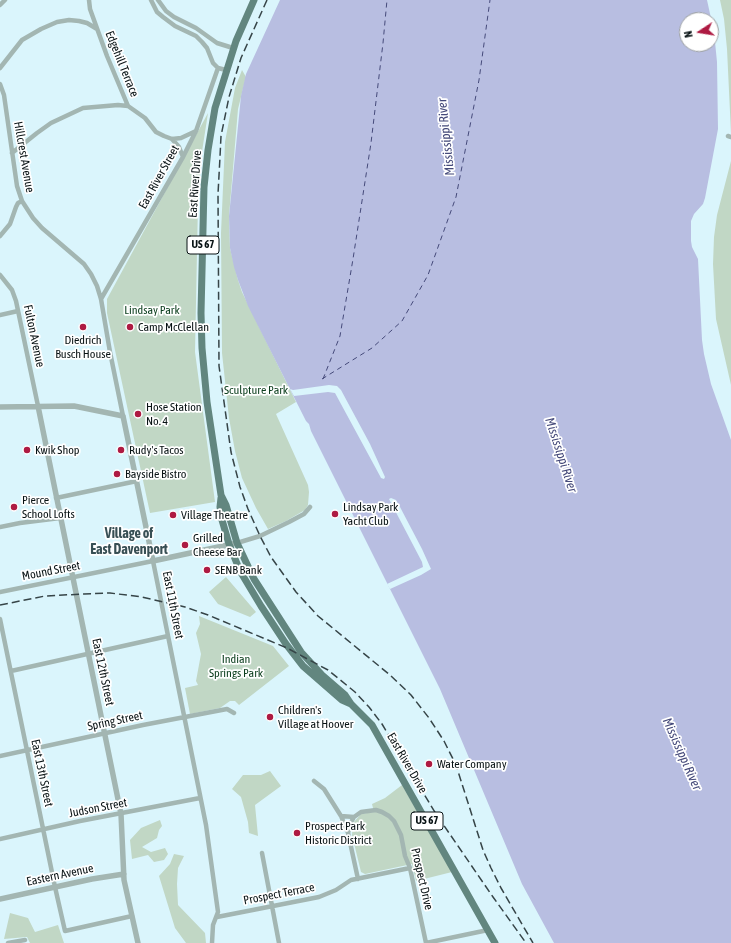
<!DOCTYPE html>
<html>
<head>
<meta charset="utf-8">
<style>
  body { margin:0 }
  #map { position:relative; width:731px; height:943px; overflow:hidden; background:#daf5fc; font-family:"Asap Condensed",sans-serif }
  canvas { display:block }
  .north { position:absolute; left:679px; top:12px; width:40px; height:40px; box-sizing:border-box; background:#fff; border:1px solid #9ca0a1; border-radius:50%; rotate:258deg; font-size:11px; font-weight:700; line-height:16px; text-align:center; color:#081214 }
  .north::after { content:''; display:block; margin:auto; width:14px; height:18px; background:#ae1a42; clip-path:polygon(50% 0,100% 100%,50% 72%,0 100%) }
</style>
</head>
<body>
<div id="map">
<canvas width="731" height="943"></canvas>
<div class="north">N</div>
</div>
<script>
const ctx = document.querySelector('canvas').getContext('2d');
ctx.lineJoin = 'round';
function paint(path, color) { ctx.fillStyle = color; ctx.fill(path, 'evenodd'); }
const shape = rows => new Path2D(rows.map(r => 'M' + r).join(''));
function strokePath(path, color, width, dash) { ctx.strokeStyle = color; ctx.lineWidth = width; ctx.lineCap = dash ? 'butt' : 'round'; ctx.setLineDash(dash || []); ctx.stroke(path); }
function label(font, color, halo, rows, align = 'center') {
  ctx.font = font + ' "Asap Condensed",sans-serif'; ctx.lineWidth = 3.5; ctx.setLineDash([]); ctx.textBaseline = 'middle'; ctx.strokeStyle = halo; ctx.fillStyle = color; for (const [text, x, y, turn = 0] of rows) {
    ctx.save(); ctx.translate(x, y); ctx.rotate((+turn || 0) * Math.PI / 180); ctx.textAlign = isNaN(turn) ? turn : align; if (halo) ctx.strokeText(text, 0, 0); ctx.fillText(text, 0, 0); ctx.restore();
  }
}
const green = shape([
  [720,0,731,0,731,133,727,49,724,19],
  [242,70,246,77,238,109,229,216,230,248,238,280,242,292,296,402,276,414,308,485,309,492,308,505,305,510,286,521,268,529,256,508,242,478,235,451,229,418,222,353,221,233,225,142,235,88],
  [208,113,201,158,198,203,195,352,215,502,150,513,107,313,107,299],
  [731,161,731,385,716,319,713,264,714,237,717,215],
  [226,577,256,612,250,617,218,604,209,592],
  [199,616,273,646,289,666,239,705,235,701,230,701,220,708,190,714,185,688,198,685,196,681,201,654,196,633,200,624],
  [270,771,281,786,255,805,258,836,249,833,248,822,241,797,232,789,243,775,261,775],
  [402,785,452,872,416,881,412,864,365,874,361,872,352,835,353,823,361,814,374,812,372,804,385,798],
  [160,820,162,826,159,830,157,838,142,847,151,852,165,848,168,854,164,860,154,862,148,855,132,859,130,840,141,828],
  [174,854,184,856,178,868,177,884,178,905,205,933,206,943,186,943,175,928,159,876,170,864],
  [10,913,28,918,35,932,58,925,64,943,30,943,27,937,4,939]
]);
const water = shape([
  [280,0,708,0,714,17,718,61,721,126,706,203,693,220,693,245,701,261,706,355,731,434,731,943,554,943,522,884,440,689,311,431,309,424,306,421,248,306,238,280,234,267,230,248,229,216,241,96,246,74],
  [687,20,711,20,711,44,687,44]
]);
const pier = shape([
  [707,0,710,0,714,11,718,34,723,125,708,203,695,220,695,244,703,262,708,354,731,428,731,440,711,384,704,354,702,340,698,259,692,247,691,241,691,221,694,214,703,204,705,198,718,129,717,62,714,32],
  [329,385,337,386,341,390,370,444,385,477,384,479,381,478,380,476,335,393,328,392,294,396,290,389,293,390],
  [391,498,396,500,400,507,422,549,431,569,421,575,390,589,387,584,423,567,422,562,389,499]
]);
const ferry = shape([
  [322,379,372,348,402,321,428,275,456,197,479,80,490,0],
  [323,379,340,336,353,259,371,143,383,43,387,0]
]);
const minor = shape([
  [89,0,90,9,107,56,128,106,145,118,156,132,164,136,172,139,181,138,196,131],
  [151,0,157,12,163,17,175,26,196,36,202,42,207,48,213,63,218,68],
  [158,0,166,11,174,17,196,28,217,43,233,48],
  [0,5,5,0],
  [0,68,22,40,41,29,57,22,69,20,79,21,87,23,97,29],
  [0,84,4,95,17,186,22,201,33,218,42,228,84,264,91,274,97,286,101,299,110,352,123,416],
  [728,136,731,137],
  [172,139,179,147,183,157],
  [12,153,37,133,51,123,83,108,118,105,128,106],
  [0,236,10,224,16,207,18,203,22,201],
  [0,275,12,290,16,301,38,406],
  [101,299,183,157,196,131,218,68,226,70],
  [0,315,18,311],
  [56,498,137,481],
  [0,527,20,523,60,518],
  [237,543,260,536,289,522,304,514,310,507],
  [0,592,153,561,206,825,218,912,213,925,212,943],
  [0,619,55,887,65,931,132,916],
  [11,671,168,636],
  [0,756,143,725,227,709,234,713],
  [314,781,324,789,341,816,348,833],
  [341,816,354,817],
  [0,839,80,821,200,798],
  [262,853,279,943],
  [358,879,348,833,350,824,354,817,361,812,376,810,382,812,389,816,394,821,401,835,405,856,410,868,426,943],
  [217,917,319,897,336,890,351,880,410,868],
  [8,943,25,940],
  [426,943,488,930]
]);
const tertiary = shape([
  [38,406,121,814,124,880,138,943],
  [0,407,74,406,123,416,153,561,237,543],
  [0,899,92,879,124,874]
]);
const primary = shape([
  [254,0,236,41,215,108,208,150,204,187,201,313,202,348,207,402,221,495,226,505,237,543,254,579,301,652,323,676,345,695,351,704,372,725,495,943],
  [221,498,220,507,222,520,229,544,240,571,261,606,286,644,303,666,342,700,351,704]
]);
const rail = shape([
  [267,0,241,58,229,97,221,136,220,157,218,194,219,366,231,452,240,487,248,509,260,536,271,557,296,592,318,616,390,675,411,695,429,718,444,741,456,765,483,850,491,868,501,888,533,943],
  [0,605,45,596,84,594,110,593,142,597,185,607,208,615,287,648,328,670,355,692,369,707,382,724,436,814,493,897,526,943]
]);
const markers = [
  [83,327,4,"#ae1a42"],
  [130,327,4,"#ae1a42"],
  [138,414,4,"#ae1a42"],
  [27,450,4,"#ae1a42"],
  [121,450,4,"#ae1a42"],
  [117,474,4,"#ae1a42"],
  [14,507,4,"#ae1a42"],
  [335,514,4,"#ae1a42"],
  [173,515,4,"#ae1a42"],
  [185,545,4,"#ae1a42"],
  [207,570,4,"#ae1a42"],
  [270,717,4,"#ae1a42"],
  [429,764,4,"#ae1a42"],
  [297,833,4,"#ae1a42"]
];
const shields = [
  [203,245,32],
  [427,821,32]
];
const shieldNames = [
  ["US 67",203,245],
  ["US 67",427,821]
];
const streetNames = [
  ["Edgehill Terrace",122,64,68],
  ["Hillcrest Avenue",24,157,80],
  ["East River Street",159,177,-61],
  ["East River Drive",195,184,-86],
  ["Fulton Avenue",34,336,78],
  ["Mound Street",51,571,-11],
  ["East 11th Street",173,605,79],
  ["East 12th Street",103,672,78],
  ["Spring Street",115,721,-12],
  ["East River Drive",407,763,60],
  ["East 13th Street",42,773,78],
  ["Judson Street",98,808,-11],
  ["Eastern Avenue",60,875,-12],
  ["Prospect Drive",422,879,77],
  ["Prospect Terrace",279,894,-11]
];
const parkNames = [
  ["Lindsay Park",152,310],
  ["Sculpture Park",256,390],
  ["Indian",236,659],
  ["Springs Park",236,673]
];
const poiNames = [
  ["Camp McClellan",138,327],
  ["Diedrich",83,340,"center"],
  ["Busch House",83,354,"center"],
  ["Hose Station",146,407],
  ["No. 4",146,421],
  ["Kwik Shop",35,450],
  ["Rudy's Tacos",129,450],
  ["Bayside Bistro",125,474],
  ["Pierce",22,500],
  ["School Lofts",22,514],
  ["Lindsay Park",343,507],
  ["Yacht Club",343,521],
  ["Village Theatre",181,515],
  ["Grilled",193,538],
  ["Cheese Bar",193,552],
  ["SENB Bank",215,570],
  ["Children's",278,710],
  ["Village at Hoover",278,724],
  ["Water Company",437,764],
  ["Prospect Park",305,826],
  ["Historic District",305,840]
];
const waterNames = [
  ["Mississippi River",446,137,-96],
  ["Mississippi River",561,455,72],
  ["Mississippi River",682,754,66]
];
const quarterNames = [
  ["Village of",129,534],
  ["East Davenport",129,550]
];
paint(green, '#c1d7c5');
paint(water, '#b8bee1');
paint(pier, '#daf5fc');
strokePath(ferry, '#454a7a', 1, [5, 4]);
strokePath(minor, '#a3b6b2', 4.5);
strokePath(tertiary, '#a3b6b2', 5.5);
strokePath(primary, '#62867f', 7);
strokePath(rail, '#364447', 1.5, [8, 4]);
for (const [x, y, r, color] of markers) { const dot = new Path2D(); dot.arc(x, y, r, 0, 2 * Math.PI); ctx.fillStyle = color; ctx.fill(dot); strokePath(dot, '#fff', 1.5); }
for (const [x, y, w] of shields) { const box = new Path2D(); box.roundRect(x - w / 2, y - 9, w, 18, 3); ctx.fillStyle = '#fff'; ctx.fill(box); strokePath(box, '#081214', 1); }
label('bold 11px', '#081214', null, shieldNames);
label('12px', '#081214', '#fff', streetNames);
label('12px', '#0b3e1d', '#fff', parkNames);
label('12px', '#081214', '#fff', poiNames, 'left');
label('italic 13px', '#454a7a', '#fff', waterNames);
label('bold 14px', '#384f54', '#fff', quarterNames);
</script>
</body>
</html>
